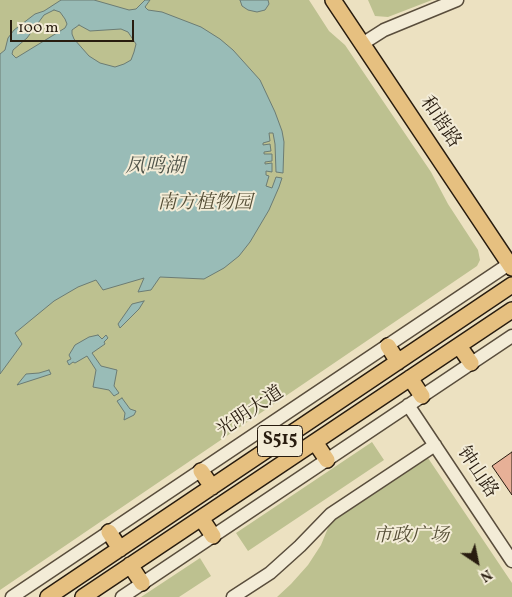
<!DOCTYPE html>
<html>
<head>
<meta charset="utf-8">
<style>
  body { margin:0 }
  #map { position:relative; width:512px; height:597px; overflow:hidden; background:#ece1c1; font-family:Vollkorn,serif }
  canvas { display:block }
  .north { position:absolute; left:452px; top:537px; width:50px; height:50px; -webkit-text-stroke:4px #f3ecd7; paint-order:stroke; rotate:146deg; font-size:14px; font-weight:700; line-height:20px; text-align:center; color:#281c0f }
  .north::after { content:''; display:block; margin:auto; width:18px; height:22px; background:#281c0f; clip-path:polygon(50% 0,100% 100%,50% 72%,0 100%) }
  .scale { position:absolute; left:10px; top:20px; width:124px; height:22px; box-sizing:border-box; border:2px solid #281c0f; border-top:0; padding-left:6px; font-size:15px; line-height:18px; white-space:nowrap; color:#281c0f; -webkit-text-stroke:4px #f3ecd7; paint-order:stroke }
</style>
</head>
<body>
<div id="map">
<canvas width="512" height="597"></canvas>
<div class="north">N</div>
<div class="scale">100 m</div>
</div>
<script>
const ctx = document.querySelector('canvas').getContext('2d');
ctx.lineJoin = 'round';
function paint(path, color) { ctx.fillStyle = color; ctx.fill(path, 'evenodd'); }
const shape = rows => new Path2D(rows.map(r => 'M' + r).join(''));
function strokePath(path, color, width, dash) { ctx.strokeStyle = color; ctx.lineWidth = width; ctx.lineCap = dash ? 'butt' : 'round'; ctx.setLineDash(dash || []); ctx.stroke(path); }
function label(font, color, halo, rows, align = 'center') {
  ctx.font = font + ' Vollkorn,"Noto Serif SC",serif'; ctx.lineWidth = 4; ctx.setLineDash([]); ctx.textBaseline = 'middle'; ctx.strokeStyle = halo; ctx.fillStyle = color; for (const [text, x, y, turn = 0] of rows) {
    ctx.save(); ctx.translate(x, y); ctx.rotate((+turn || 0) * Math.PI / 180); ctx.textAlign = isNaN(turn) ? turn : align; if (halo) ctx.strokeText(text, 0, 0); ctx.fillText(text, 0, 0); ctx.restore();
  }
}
const green = shape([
  [0,0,309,0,329,31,345,45,431,172,448,204,478,250,480,260,477,266,0,590],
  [368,0,432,0,388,17,375,16],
  [372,442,384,460,248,551,236,533],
  [428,458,512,583,512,597,277,597,291,584,308,565,321,545,330,523],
  [200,558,211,576,179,597,141,597]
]);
const water = shape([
  [61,0,94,0,129,10,136,9,145,0,150,0,145,7,148,10,162,12,201,27,220,39,233,50,260,80,275,112,282,131,284,142,283,173,276,172,275,144,273,133,269,133,270,141,263,143,263,145,270,144,271,151,264,152,264,154,272,154,272,161,265,162,265,164,272,163,272,172,266,171,266,175,269,176,266,186,272,188,276,177,282,178,279,187,269,210,250,242,239,256,224,268,204,279,160,277,151,290,138,292,144,278,103,290,96,280,78,287,54,301,15,333,22,344,0,374,0,54,5,50,8,38,14,30,35,14,44,11,61,0],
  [54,10,60,12,65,19,67,24,65,28,16,58,12,54,13,50,27,38,44,15,54,10],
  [79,25,90,31,121,29,128,32,136,44,134,52,131,60,124,64,115,67,100,63,89,56,74,39,72,34,72,30,79,25],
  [240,0,268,0,269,4,265,10,257,12,248,10,242,6,240,0],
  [144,301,139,309,120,328,118,324,132,304,144,301],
  [98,335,102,339,106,335,108,338,104,342,105,344,92,353,101,366,117,370,114,386,119,393,114,396,109,390,93,387,96,370,87,356,75,363,73,362,69,365,67,361,71,359,69,355,75,345,89,337,98,335],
  [49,370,51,374,17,385,26,374,39,373,49,370],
  [122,398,130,409,136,411,134,415,124,420,125,413,117,401,122,398]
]);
const building = shape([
  [512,452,512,495,492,466,512,452]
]);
const minor = shape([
  [362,44,384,30,457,0],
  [408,405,512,561],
  [12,597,512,262],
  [122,597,512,336],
  [233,597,270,573,300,546,331,514,435,445]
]);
const major = shape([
  [333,0,512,268],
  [388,346,398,362],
  [459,346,471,363],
  [410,378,422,396],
  [315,442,327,460],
  [201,471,212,487],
  [201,518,213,536],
  [109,532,120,549],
  [130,565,142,583],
  [48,597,512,285],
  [83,597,512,310]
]);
const shields = [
  [280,441,45]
];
const shieldNames = [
  ["S515",280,441]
];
const streetNames = [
  ["和谐路",439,123,56],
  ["光明大道",251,413,-34],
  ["钟山路",476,473,56]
];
const parkNames = [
  ["南方植物园",205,205],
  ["市政广场",411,538]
];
const waterNames = [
  ["凤鸣湖",155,168]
];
paint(green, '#bdc190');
paint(water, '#99bcb7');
strokePath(water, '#6c7c74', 1);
paint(building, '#e7b097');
strokePath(building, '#281c0f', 1);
strokePath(minor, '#594d3c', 15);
strokePath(major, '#281c0f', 18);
strokePath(minor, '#f3ecd7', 12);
strokePath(major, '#e6c080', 15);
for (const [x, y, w] of shields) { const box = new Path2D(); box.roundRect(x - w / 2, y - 15.5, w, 31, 4); ctx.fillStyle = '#f3ecd7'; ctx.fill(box); strokePath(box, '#281c0f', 1); }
label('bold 18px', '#281c0f', null, shieldNames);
label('19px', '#281c0f', '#f3ecd7', streetNames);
label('italic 19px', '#554e36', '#f3ecd7', parkNames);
label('italic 20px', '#50544a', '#f3ecd7', waterNames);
</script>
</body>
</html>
